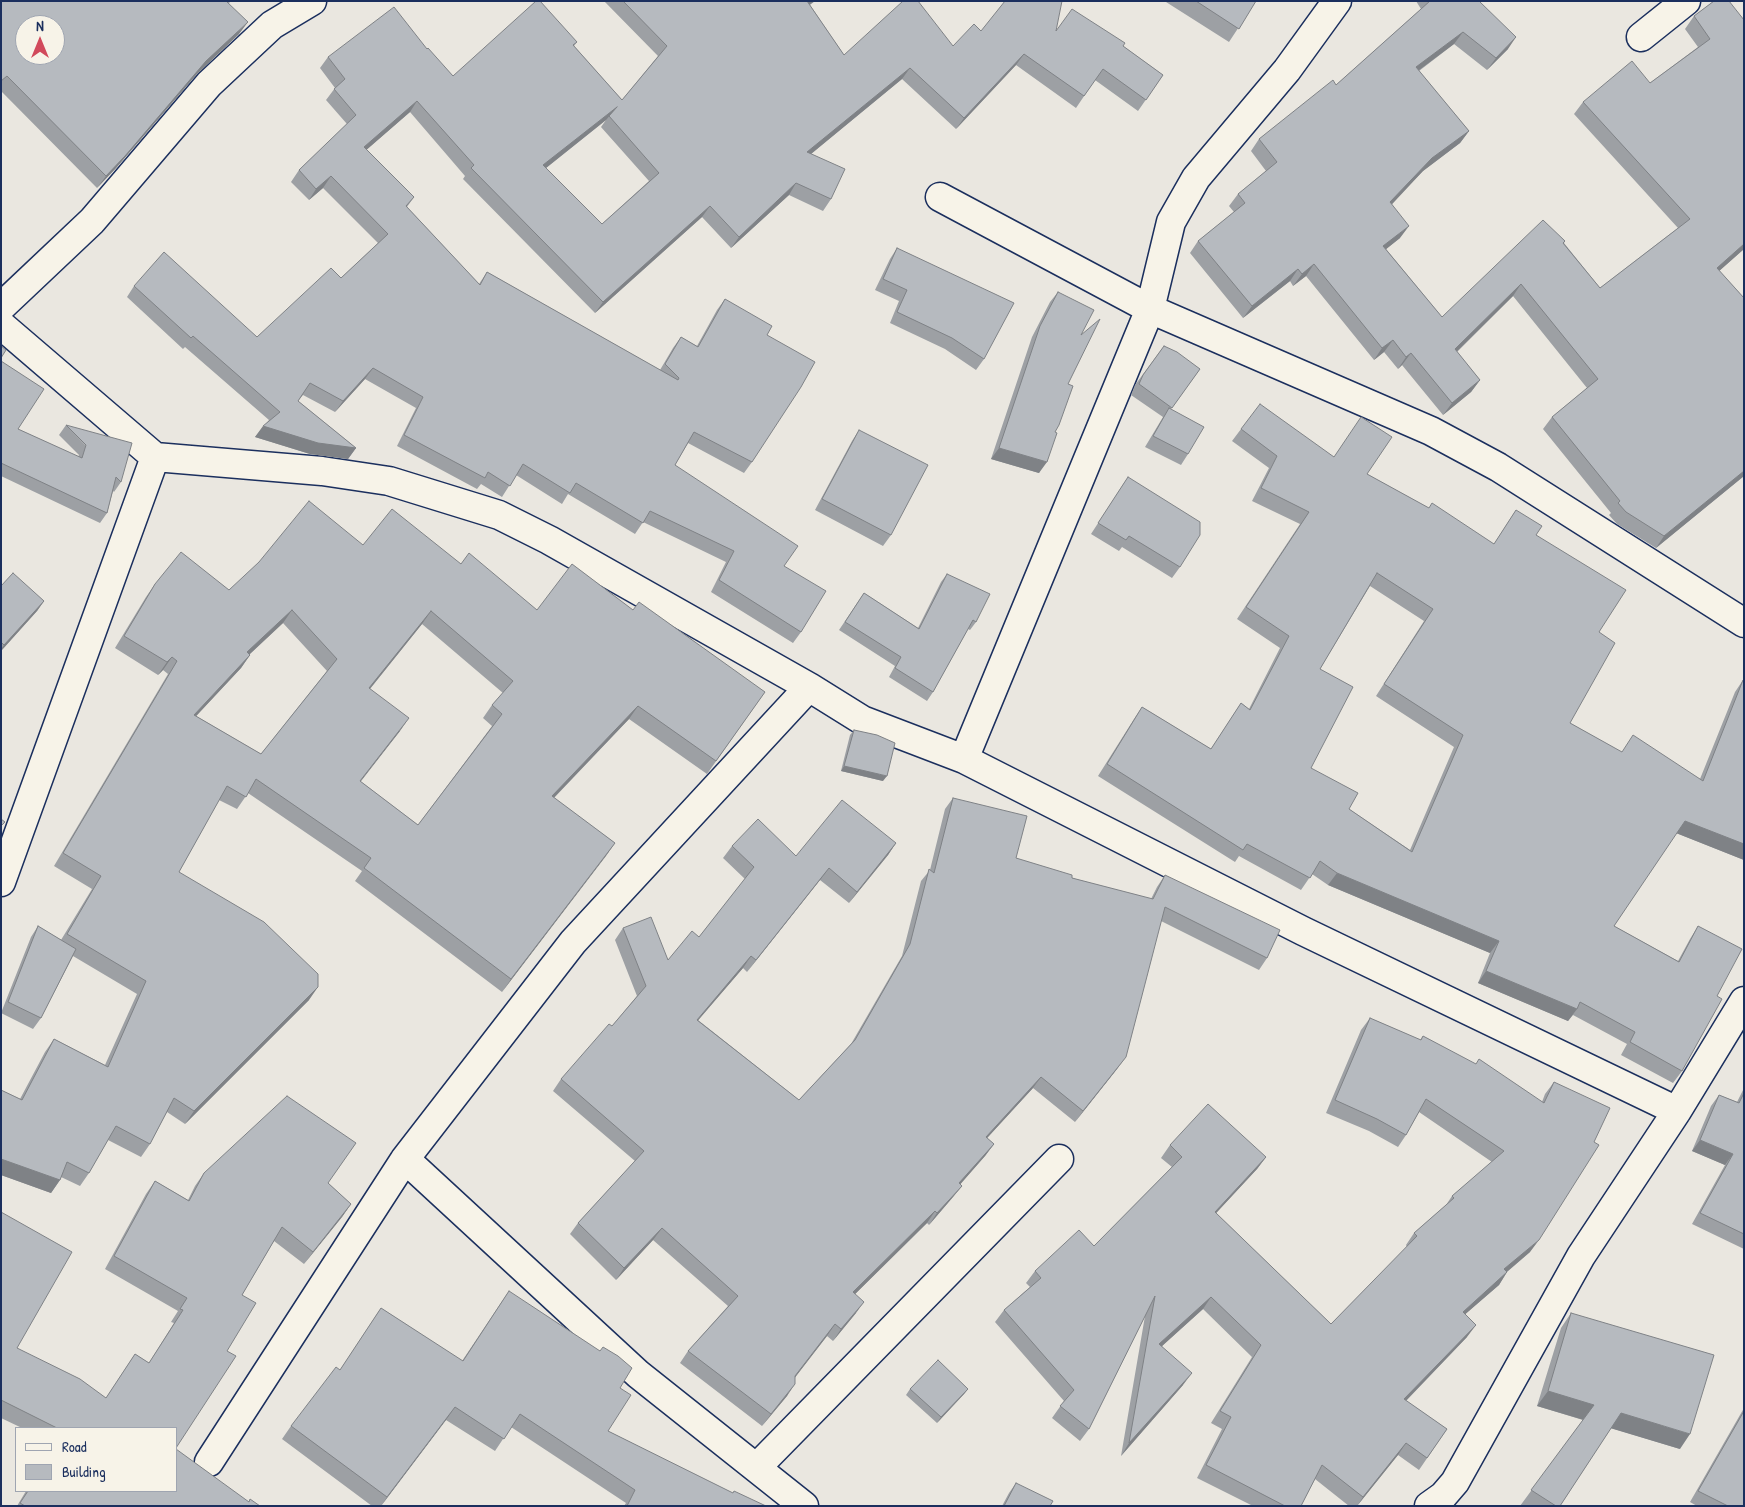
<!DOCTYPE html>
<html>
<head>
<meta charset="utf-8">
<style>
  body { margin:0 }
  #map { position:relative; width:1745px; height:1507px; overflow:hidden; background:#eae7e0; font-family:"Patrick Hand",sans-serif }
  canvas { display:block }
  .frame { position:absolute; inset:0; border:2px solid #1b2f5e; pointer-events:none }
  .legend { position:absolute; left:15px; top:1427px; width:162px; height:65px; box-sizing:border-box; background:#f7f3e8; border:1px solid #9fa5b1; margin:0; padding:6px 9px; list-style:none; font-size:15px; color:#1b2f5e }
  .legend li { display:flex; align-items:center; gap:10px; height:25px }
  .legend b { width:25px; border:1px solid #9fa5b1 }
  .north { position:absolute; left:15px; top:15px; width:50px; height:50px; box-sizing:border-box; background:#f7f3e8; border:1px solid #9fa5b1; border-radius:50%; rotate:0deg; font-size:14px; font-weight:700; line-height:20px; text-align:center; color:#1b2f5e }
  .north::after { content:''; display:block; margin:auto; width:18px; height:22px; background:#d1495b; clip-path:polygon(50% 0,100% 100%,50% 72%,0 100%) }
</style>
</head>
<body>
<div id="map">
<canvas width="1745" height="1507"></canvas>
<div class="frame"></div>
<ul class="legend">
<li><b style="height:6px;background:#f7f3e8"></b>Road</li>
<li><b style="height:14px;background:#b6babf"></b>Building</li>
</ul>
<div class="north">N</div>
</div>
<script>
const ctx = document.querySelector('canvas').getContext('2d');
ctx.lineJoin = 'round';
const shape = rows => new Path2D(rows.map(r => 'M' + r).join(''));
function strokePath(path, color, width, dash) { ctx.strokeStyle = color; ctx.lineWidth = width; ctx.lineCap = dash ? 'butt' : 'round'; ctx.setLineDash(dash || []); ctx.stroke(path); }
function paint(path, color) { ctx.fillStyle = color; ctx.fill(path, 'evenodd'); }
const minor = shape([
  [1641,37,1686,1],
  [940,197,1150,309,1431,431,1498,467,1744,623],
  [1,307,92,221,209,84,272,25,312,1],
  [1,325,155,457,322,471,389,481,499,515,549,540,809,687,862,720,964,759,1303,931,1677,1111],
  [964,759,1150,309,1171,222,1196,178,1287,70,1337,1],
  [1,882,155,457],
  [405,1159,638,1374,804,1506],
  [209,1462,405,1159,573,942,809,687],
  [757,1467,1059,1159],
  [1429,1506,1443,1496,1455,1482,1581,1256,1677,1111,1744,1001]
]);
const wall = shape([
  [1,1,231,1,229,3,239,34,197,74,116,168,97,188,1,91],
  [604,1,815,1,810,5,844,55,953,46,981,31,1056,31,1123,46,1163,75,1138,111,1095,80,1076,108,1016,65,956,129,902,79,811,154,831,199,823,211,789,195,731,248,702,217,595,313,463,179,465,176,410,112,366,150,414,197,407,207,479,284,487,272,660,370,673,348,681,337,697,346,717,310,725,299,767,335,752,462,744,473,688,443,675,465,784,566,801,632,793,643,711,592,726,562,643,522,635,534,568,494,562,504,516,475,502,497,481,484,477,489,397,446,416,408,365,379,335,412,303,395,298,401,356,448,348,459,310,454,255,437,269,420,185,347,183,349,127,297,134,286,257,337,341,278,378,243,323,188,309,200,291,182,299,170,347,124,326,100,335,88,320,68,328,57,427,49,453,76,577,42,574,46,622,100,658,56],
  [606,120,601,127,649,181,602,224,546,168],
  [1167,1,1256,1,1229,42,1166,2],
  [1416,1,1479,1,1508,49,1487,70,1454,44,1419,71,1469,131,1460,143,1423,171,1391,204,1400,238,1386,249,1442,317,1565,241,1564,243,1600,288,1678,228,1574,114,1583,102,1650,83,1698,47,1685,29,1694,16,1714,1,1744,249,1719,271,1744,298,1744,476,1656,548,1617,524,1609,515,1611,513,1543,429,1552,417,1587,388,1513,296,1457,352,1480,380,1471,392,1443,415,1402,365,1398,369,1384,352,1374,360,1306,276,1293,286,1290,281,1243,318,1190,253,1198,241,1234,212,1229,206,1238,194,1266,171,1251,151,1259,139,1336,85,1421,9],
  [897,248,984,359,976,370,945,349,890,323,899,301,875,290,890,259],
  [1058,292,1081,335,1055,432,1039,473,991,459,1032,337,1050,302],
  [1164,346,1200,369,1171,409,1188,454,1181,465,1145,447,1163,417,1131,395,1135,385],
  [1,361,18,429,78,457,79,455,59,435,66,425,121,482,114,492,113,491,107,513,100,523,1,476],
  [1241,429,1334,457,1367,474,1494,544,1516,510,1536,535,1599,632,1570,723,1621,752,1700,779,1735,692,1743,680,1744,680,1744,860,1676,833,1614,926,1678,961,1690,939,1698,926,1717,996,1682,1071,1673,1083,1621,1055,1627,1044,1573,1015,1568,1021,1478,983,1490,953,1328,885,1312,874,1301,890,1239,856,1235,862,1098,776,1134,719,1142,707,1211,749,1241,703,1249,709,1280,648,1237,619,1300,524,1252,501,1269,468,1232,441],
  [1370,586,1424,621,1376,696,1454,747,1410,850,1349,809,1311,768,1320,669],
  [859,430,891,535,883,546,815,510,852,441],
  [1128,477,1180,567,1172,578,1122,547,1119,551,1091,534],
  [363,545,461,564,537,610,633,610,765,692,707,774,629,719,554,798,615,843,502,992,355,881,362,871,248,793,237,809,219,800,179,872,309,1000,185,1124,167,1112,150,1144,141,1157,108,1140,89,1173,80,1186,61,1177,60,1180,51,1193,1,1175,1,1090,20,1099,45,1052,54,1039,105,1065,137,994,73,956,41,1018,33,1029,1,1013,31,937,38,926,61,940,92,889,54,866,168,674,163,670,158,675,115,648,146,597,155,584,229,590],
  [283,623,327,671,261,754,196,716,241,668,250,655,250,654],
  [422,624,503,693,492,705,483,718,492,726,418,825,360,781,400,731,370,689],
  [947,574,976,622,970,630,968,629,933,692,927,701,889,677,895,666,839,630,864,593,918,628,941,582],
  [1,586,44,601,37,611,1,651],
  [854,730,883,781,841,771,850,735],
  [953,798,1016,858,1072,878,1151,899,1157,887,1165,875,1267,958,1259,970,1161,921,1117,1069,1075,1122,1033,1088,987,1138,994,1144,985,1156,960,1184,962,1186,953,1197,929,1225,927,1223,855,1294,856,1313,833,1341,827,1336,795,1377,787,1396,762,1426,680,1363,688,1351,728,1306,653,1240,616,1280,570,1234,578,1223,635,1161,553,1091,561,1079,612,1026,637,996,615,940,623,928,668,960,699,937,745,879,723,858,732,846,796,856,896,843,888,855,849,903,820,880,747,972,743,968,698,1020,799,1100,851,1044,902,956,921,881,930,870,945,809],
  [1370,1018,1420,1040,1423,1036,1542,1102,1545,1094,1554,1082,1530,1252,1507,1272,1499,1285,1465,1314,1467,1337,1406,1401,1447,1429,1419,1470,1398,1455,1357,1506,1349,1506,1315,1479,1301,1506,1253,1506,1197,1478,1222,1429,1211,1423,1252,1357,1203,1309,1162,1346,1183,1385,1121,1456,1145,1316,1089,1429,1080,1441,1052,1418,1064,1401,995,1322,1004,1310,1030,1287,1026,1283,1035,1271,1094,1246,1172,1167,1161,1158,1170,1145,1266,1157,1257,1169,1216,1213,1331,1324,1407,1247,1406,1245,1414,1233,1446,1205,1452,1196,1492,1162,1419,1112,1406,1135,1398,1147,1369,1131,1326,1113,1361,1030],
  [1744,1088,1744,1249,1692,1224,1725,1165,1692,1151,1711,1106,1719,1095,1737,1102],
  [204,1173,328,1183,351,1204,342,1217,304,1264,274,1241,242,1295,176,1428,22,1428,1,1418,1,1212,17,1348,106,1398,135,1354,149,1363,174,1323,171,1322,178,1311,105,1269,146,1194,155,1181,188,1200,195,1186],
  [509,1291,620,1388,608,1431,732,1493,766,1506,624,1506,626,1503,511,1427,495,1451,446,1420,381,1506,372,1506,282,1439,291,1426,340,1370,381,1308,462,1361],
  [1571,1313,1680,1449,1611,1428,1560,1506,1520,1506,1583,1420,1537,1406,1561,1328],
  [910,1389,968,1389,964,1394,937,1423,906,1395],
  [1744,1408,1744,1506,1697,1506,1690,1502],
  [1016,1483,1050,1506,1002,1506,1009,1493],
  [26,1491,176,1491,249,1502,260,1506,17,1506]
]);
const shadedWall = shape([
  [806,1,815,1,799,11],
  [248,22,239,34,197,74,116,168,97,188,106,176,206,61],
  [1463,32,1454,44,1407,79,1416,67],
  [1516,37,1508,49,1487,70,1496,58],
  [1024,54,1016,65,956,129,964,118],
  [910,68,902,79,800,163,807,152],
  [417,101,410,112,356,159,364,147],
  [617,107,606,120,536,176,543,165],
  [1469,131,1460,143,1423,171,1382,215,1390,202,1432,158],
  [331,176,323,188,309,200,316,189],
  [796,183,789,195,731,248,739,237],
  [710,206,702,217,595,313,603,302],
  [1409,226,1400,238,1375,258,1383,246],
  [1744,244,1744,249,1709,280,1717,268],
  [1314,264,1306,276,1293,286,1302,274],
  [1298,269,1290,281,1243,318,1252,306],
  [1521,284,1513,296,1446,362,1455,349],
  [1393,340,1384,352,1374,360,1382,348],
  [1411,353,1402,365,1398,369,1406,357],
  [373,368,365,379,335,412,343,401],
  [1480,380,1471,392,1443,415,1452,403],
  [263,426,356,448,348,459,310,454,255,437],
  [999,448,1047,462,1039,473,991,459],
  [1744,471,1744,476,1656,548,1664,536],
  [44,601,37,611,1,651,1,649,4,645],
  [292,610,283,623,238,665,247,652],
  [431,611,422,624,360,701,369,688],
  [250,655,241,668,185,728,194,715],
  [172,657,163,670,158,675,167,662],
  [638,706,629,719,543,809,552,796],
  [409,718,400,731,351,794,360,781],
  [844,766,887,776,883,781,841,771],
  [1685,821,1744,844,1744,860,1676,833],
  [615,843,606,856,502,992,511,979],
  [896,843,888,855,849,903,857,892],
  [829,868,820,880,747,972,756,960],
  [1337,873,1499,941,1490,953,1328,885],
  [751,956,743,968,689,1031,697,1020],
  [1486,971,1577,1009,1568,1021,1478,983],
  [318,987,309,1000,185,1124,194,1111],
  [1126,1057,1117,1069,1075,1122,1083,1111],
  [1041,1077,1033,1088,977,1149,986,1137],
  [1700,1140,1733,1154,1725,1165,1692,1151],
  [994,1144,985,1156,951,1195,959,1183],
  [1266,1157,1257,1169,1206,1224,1215,1212],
  [1,1159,60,1180,51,1193,1,1175],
  [962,1186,953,1197,929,1225,937,1213],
  [351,1204,342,1217,304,1264,313,1252],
  [935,1211,927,1223,845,1304,853,1292],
  [662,1228,653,1240,616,1280,624,1268],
  [1539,1240,1530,1252,1496,1281,1504,1269],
  [1507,1272,1499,1285,1454,1324,1463,1312],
  [1211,1297,1203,1309,1151,1356,1159,1344],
  [864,1302,856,1313,833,1341,841,1329],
  [835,1324,827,1336,787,1388,795,1376],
  [1476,1325,1467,1337,1395,1412,1404,1399],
  [1192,1373,1183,1385,1121,1456,1129,1443],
  [795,1384,787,1396,762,1426,771,1414],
  [968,1389,964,1394,937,1423,941,1417],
  [1548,1391,1594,1405,1584,1420,1537,1406],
  [455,1407,446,1420,381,1506,387,1497],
  [1621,1413,1690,1434,1680,1449,1610,1428],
  [1406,1443,1398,1455,1357,1506,1363,1497]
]);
const building = shape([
  [1,1,226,1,248,22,206,61,125,156,106,176,7,76,1,81,1,1],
  [25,25,55,25,55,55,25,55,25,25],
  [536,1,540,1,577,42,573,45,622,100,667,46,623,1,807,1,844,55,903,1,918,1,953,46,974,24,981,31,1005,1,1062,1,1056,31,1072,9,1125,43,1123,46,1163,75,1146,100,1103,69,1084,96,1024,54,964,118,910,68,807,152,845,169,831,199,796,183,739,237,710,206,603,302,471,168,474,165,417,101,364,147,414,197,406,206,480,285,487,272,678,380,679,378,665,364,681,337,698,347,725,299,772,326,767,335,815,362,801,387,752,462,694,432,675,465,798,546,784,566,826,591,801,632,719,580,734,551,650,511,643,523,576,483,570,493,523,464,510,486,488,472,485,478,404,435,423,397,373,368,343,401,310,383,298,401,356,448,318,443,263,426,280,412,193,336,191,338,134,286,164,252,257,337,331,268,341,278,388,234,331,176,316,189,299,170,356,115,334,89,345,79,328,57,394,7,427,49,428,48,453,76,536,1],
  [617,107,609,116,659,173,602,224,543,165,617,107],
  [1196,1,1256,1,1239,29,1196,1],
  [1430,1,1479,1,1516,37,1496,58,1463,32,1416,67,1469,131,1432,158,1390,202,1409,226,1383,246,1442,317,1543,220,1565,241,1563,243,1600,288,1690,219,1583,102,1632,61,1650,83,1710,39,1694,16,1714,1,1729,1,1744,20,1744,244,1717,268,1744,298,1744,471,1664,536,1626,512,1618,503,1620,501,1552,417,1598,379,1521,284,1455,349,1480,380,1452,403,1411,353,1406,357,1393,340,1382,348,1314,264,1302,274,1298,269,1252,306,1198,241,1245,203,1238,194,1277,162,1259,139,1333,80,1336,85,1430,1],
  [897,248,1014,303,984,359,952,338,897,312,907,290,883,279,897,248],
  [1058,292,1094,310,1081,335,1100,319,1068,384,1073,386,1059,425,1055,432,1057,433,1047,462,999,448,1040,326,1058,292],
  [1,346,6,350,1,358,1,346],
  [1164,346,1177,352,1200,369,1172,408,1139,384,1143,375,1164,346],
  [1,361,44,389,18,429,82,458,86,445,66,425,132,443,121,482,116,477,107,513,1,463,1,361],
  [1260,404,1334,457,1361,417,1392,437,1367,474,1429,508,1432,503,1494,544,1516,510,1542,526,1536,535,1626,590,1599,632,1615,643,1570,723,1622,752,1633,735,1703,781,1743,680,1744,680,1744,844,1685,821,1614,926,1679,962,1698,926,1742,949,1717,996,1722,999,1682,1071,1630,1042,1635,1032,1580,1002,1577,1009,1486,971,1499,941,1337,873,1320,861,1310,878,1247,844,1243,850,1107,764,1142,707,1211,749,1241,703,1250,710,1289,636,1246,607,1309,512,1261,488,1277,456,1241,429,1260,404],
  [1377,573,1433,609,1384,684,1463,735,1412,852,1349,809,1358,793,1311,768,1353,687,1320,669,1377,573],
  [1169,408,1204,427,1188,454,1153,436,1169,408],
  [859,430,928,465,891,535,822,499,859,430],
  [1128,477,1200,522,1200,535,1180,567,1129,536,1126,540,1098,523,1128,477],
  [309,501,363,545,392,509,461,564,469,553,537,610,572,564,633,610,639,602,765,692,716,761,638,706,552,796,615,843,511,979,364,868,371,858,256,779,246,797,227,786,179,872,264,922,318,974,318,987,194,1111,174,1098,150,1144,116,1126,89,1173,67,1162,60,1180,1,1159,1,1090,22,1100,54,1039,108,1067,146,981,67,934,101,876,63,853,177,661,172,657,167,662,124,636,155,584,181,552,229,590,259,562,309,501],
  [292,610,337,659,261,754,194,715,250,655,247,652,292,610],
  [431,611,513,681,492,705,502,714,418,825,360,781,409,718,369,688,431,611],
  [13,573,44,601,4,645,1,642,1,586,13,573],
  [947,574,990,594,976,622,973,620,933,692,895,668,901,657,845,622,864,593,919,629,947,574],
  [854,730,877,735,895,743,887,776,844,766,854,730],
  [953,798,1027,816,1016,858,1072,875,1072,878,1153,899,1165,875,1280,930,1267,958,1165,907,1126,1057,1083,1111,1041,1077,986,1137,994,1144,959,1183,962,1186,937,1213,935,1211,853,1292,864,1302,841,1329,835,1324,795,1376,795,1384,771,1414,688,1351,738,1296,662,1228,624,1268,578,1223,644,1151,561,1079,609,1024,612,1026,646,986,623,928,651,917,668,960,692,931,699,937,754,867,732,846,758,819,796,856,842,800,896,843,857,892,829,868,756,960,751,956,697,1020,799,1100,855,1040,910,944,929,869,934,873,953,798],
  [1,819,5,822,1,826,1,819],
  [38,926,76,949,41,1018,8,1002,38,926],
  [1370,1018,1421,1040,1423,1036,1476,1064,1479,1059,1544,1103,1554,1082,1610,1108,1594,1142,1599,1145,1539,1240,1504,1269,1507,1272,1463,1312,1476,1325,1404,1399,1447,1429,1427,1458,1406,1443,1363,1497,1322,1465,1301,1506,1285,1506,1206,1465,1231,1417,1220,1411,1261,1345,1211,1297,1159,1344,1192,1373,1129,1443,1155,1296,1089,1429,1060,1406,1074,1390,1004,1310,1041,1278,1035,1271,1079,1230,1094,1246,1182,1157,1170,1145,1208,1104,1266,1157,1215,1212,1331,1324,1417,1236,1414,1233,1454,1198,1452,1196,1504,1151,1426,1099,1406,1135,1377,1119,1335,1100,1370,1018],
  [1744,1093,1744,1234,1700,1213,1733,1154,1700,1140,1719,1095,1739,1103,1744,1093],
  [287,1096,356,1143,328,1183,351,1204,313,1252,282,1227,242,1295,256,1303,227,1351,236,1356,176,1448,176,1428,57,1428,1,1400,1,1212,72,1252,17,1348,80,1379,106,1398,135,1354,149,1363,183,1310,180,1309,187,1298,114,1256,155,1181,189,1201,204,1173,287,1096],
  [509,1291,600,1351,603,1347,618,1356,632,1368,620,1388,631,1395,608,1431,733,1493,734,1491,766,1506,627,1506,635,1490,520,1414,504,1439,455,1407,387,1497,291,1426,336,1367,340,1370,381,1308,463,1361,509,1291],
  [1571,1313,1714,1355,1690,1434,1621,1413,1560,1506,1556,1506,1531,1490,1594,1405,1548,1391,1571,1313],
  [938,1360,968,1389,941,1417,910,1389,938,1360],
  [1744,1411,1744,1506,1728,1506,1698,1491,1744,1411],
  [176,1449,249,1502,250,1499,260,1506,25,1506,20,1503,28,1491,176,1491,176,1449],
  [1016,1483,1053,1501,1050,1506,1004,1506,1016,1483]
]);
strokePath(minor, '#1b2f5e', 31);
strokePath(minor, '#f7f3e8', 28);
paint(wall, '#9da0a4');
paint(shadedWall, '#7f8286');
paint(building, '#b6babf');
strokePath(building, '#7f8286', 1);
</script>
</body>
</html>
